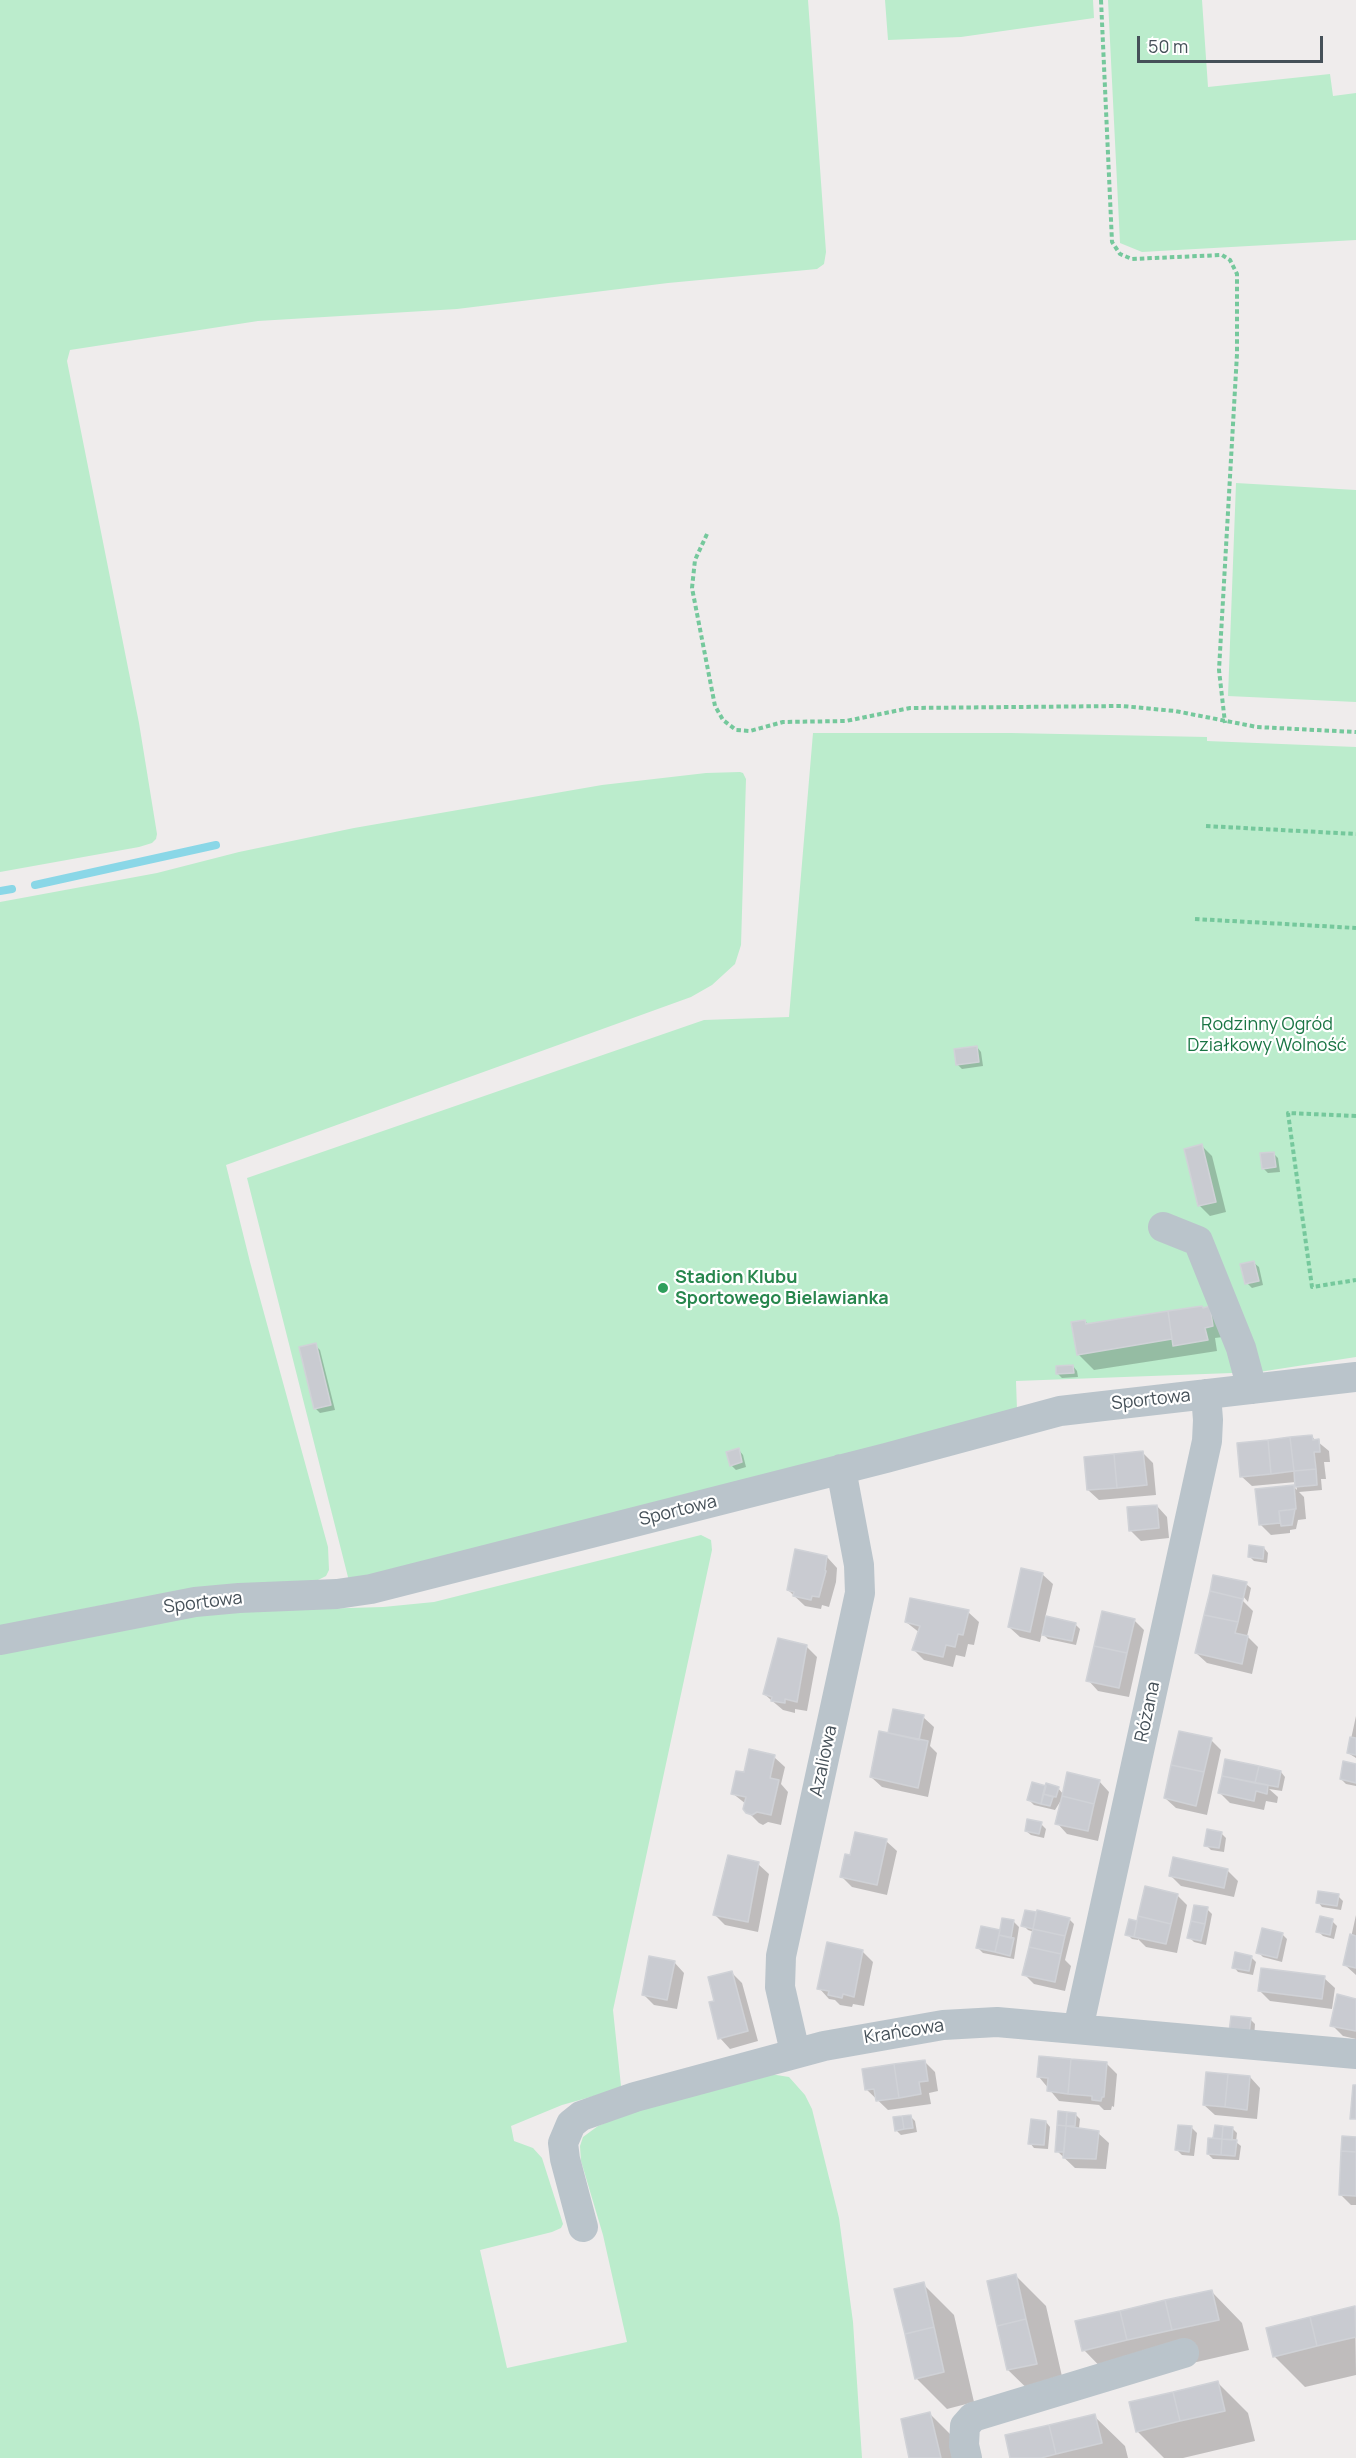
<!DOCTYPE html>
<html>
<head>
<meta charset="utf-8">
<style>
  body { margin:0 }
  #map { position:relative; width:1356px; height:2458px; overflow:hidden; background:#efecec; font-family:Manrope,sans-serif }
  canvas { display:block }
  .scale { position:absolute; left:1137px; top:36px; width:186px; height:27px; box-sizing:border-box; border:3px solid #455058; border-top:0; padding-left:8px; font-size:18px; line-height:21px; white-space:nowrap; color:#455058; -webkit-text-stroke:4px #fff; paint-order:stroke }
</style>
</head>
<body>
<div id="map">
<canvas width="1356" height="2458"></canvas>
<div class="scale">50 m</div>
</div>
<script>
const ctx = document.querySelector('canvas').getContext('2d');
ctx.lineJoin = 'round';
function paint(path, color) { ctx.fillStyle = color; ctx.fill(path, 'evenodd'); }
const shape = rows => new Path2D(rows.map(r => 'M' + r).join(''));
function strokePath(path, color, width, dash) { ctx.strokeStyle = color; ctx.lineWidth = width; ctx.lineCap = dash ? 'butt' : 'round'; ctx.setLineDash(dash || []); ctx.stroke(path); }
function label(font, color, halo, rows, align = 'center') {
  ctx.font = font + ' Manrope,sans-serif'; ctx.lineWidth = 4.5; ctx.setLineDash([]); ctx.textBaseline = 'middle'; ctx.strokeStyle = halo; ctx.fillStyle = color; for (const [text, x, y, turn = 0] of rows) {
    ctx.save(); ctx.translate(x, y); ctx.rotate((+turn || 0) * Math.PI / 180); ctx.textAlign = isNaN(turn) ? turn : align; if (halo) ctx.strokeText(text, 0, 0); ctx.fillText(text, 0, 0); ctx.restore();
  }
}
const green = shape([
  [0,0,808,0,826,252,824,264,817,269,668,283,457,309,258,321,70,350,67,361,139,723,157,834,156,839,152,843,139,847,0,872],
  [885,0,1093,0,1094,18,961,37,888,40],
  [1108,0,1202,0,1208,87,1330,74,1333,96,1356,93,1356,240,1142,252,1120,243],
  [1236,483,1356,490,1356,702,1228,696],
  [813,733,1011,733,1207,737,1207,741,1356,747,1356,1357,1259,1372,1016,1381,1017,1410,350,1585,247,1178,704,1020,789,1017],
  [740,772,743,773,746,779,741,945,735,964,712,985,691,997,226,1165,250,1262,328,1547,329,1570,326,1576,316,1581,109,1604,0,1626,0,902,157,873,239,852,354,828,602,785,706,773],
  [701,1535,711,1540,712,1550,613,2010,621,2086,619,2089,562,2105,511,2126,514,2141,533,2148,542,2158,563,2224,561,2228,552,2232,480,2250,507,2368,627,2342,603,2235,581,2161,580,2146,583,2137,598,2126,624,2115,770,2074,789,2077,805,2095,812,2109,839,2218,853,2322,862,2458,0,2458,0,1650,214,1612,383,1607,434,1602]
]);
const shadow = shape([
  [977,1047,981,1052,983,1066,962,1069,957,1064],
  [1202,1146,1212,1156,1226,1212,1210,1216,1199,1205],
  [1273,1153,1278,1158,1280,1172,1268,1173,1263,1168],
  [1254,1263,1259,1267,1263,1285,1252,1288,1247,1283],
  [1210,1308,1223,1337,1215,1338,1217,1351,1094,1370,1078,1354,1085,1321,1089,1325],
  [315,1345,320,1350,335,1410,320,1413,316,1409,301,1348],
  [1073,1366,1077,1371,1078,1377,1062,1378,1057,1373],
  [1312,1437,1329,1451,1330,1462,1324,1462,1326,1479,1321,1479,1322,1490,1299,1492,1304,1497,1306,1519,1298,1520,1296,1529,1290,1530,1290,1533,1271,1535,1260,1524,1293,1486,1297,1490,1296,1482,1252,1486,1241,1476],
  [739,1450,743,1455,746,1467,736,1470,731,1465],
  [1143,1453,1153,1463,1156,1495,1099,1500,1088,1490],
  [1157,1506,1167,1517,1169,1538,1141,1541,1130,1530],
  [1264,1548,1268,1553,1267,1563,1254,1561,1249,1556],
  [827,1557,837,1568,836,1582,829,1607,822,1605,821,1609,805,1606,788,1590],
  [1042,1574,1053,1584,1045,1618,1075,1624,1080,1629,1076,1645,1048,1639,1042,1633,1040,1642,1020,1637,1009,1627],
  [1246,1584,1251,1588,1248,1602,1242,1595,1242,1600,1253,1611,1247,1636,1258,1647,1252,1674,1207,1663,1196,1653],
  [968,1612,979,1622,974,1645,968,1644,965,1657,956,1655,953,1667,924,1660,914,1650,920,1633,906,1622],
  [1134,1620,1144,1630,1129,1697,1098,1691,1088,1680],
  [806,1646,817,1657,807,1711,795,1709,795,1713,783,1710,764,1694],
  [1356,1716,1356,1758,1348,1753],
  [923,1717,934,1727,930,1746,937,1753,928,1797,882,1787,871,1777,889,1735],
  [1211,1740,1221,1750,1207,1815,1176,1808,1165,1798],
  [774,1757,785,1767,781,1784,788,1792,781,1825,768,1822,763,1825,759,1823,748,1812,746,1804,732,1793,745,1774],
  [1356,1766,1356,1786,1346,1784,1341,1779],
  [1281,1772,1285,1777,1282,1791,1269,1789,1278,1797,1277,1803,1266,1801,1264,1810,1230,1803,1220,1793],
  [1099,1781,1109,1792,1098,1841,1067,1834,1057,1823,1063,1797,1055,1810,1034,1805,1029,1800,1058,1788,1063,1794],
  [1041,1824,1046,1829,1044,1838,1031,1835,1026,1831],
  [1221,1833,1226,1838,1224,1852,1211,1850,1206,1845],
  [886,1841,897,1851,887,1895,852,1887,842,1877,851,1857],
  [758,1864,769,1874,758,1932,725,1925,714,1914],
  [1227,1870,1238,1881,1234,1897,1181,1886,1171,1876],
  [1177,1895,1187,1905,1177,1953,1146,1947,1138,1939,1138,1940,1132,1939,1127,1934,1136,1922,1138,1924],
  [1338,1896,1343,1901,1341,1910,1322,1907,1318,1902],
  [1207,1909,1212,1914,1206,1945,1194,1942,1189,1937],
  [1026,1911,1069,1919,1074,1924,1065,1960,1071,1966,1065,1991,1034,1984,1024,1974,1034,1932,1028,1930,1023,1925],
  [1356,1915,1356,1975,1345,1965],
  [1003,1920,1014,1922,1019,1927,1014,1959,983,1953,978,1948,982,1928,1001,1932],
  [1332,1921,1337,1926,1334,1939,1323,1936,1318,1931],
  [1282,1934,1287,1939,1282,1962,1263,1957,1258,1952],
  [862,1951,873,1962,864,2006,853,2004,852,2007,840,2005,835,2000,829,1999,819,1988],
  [1251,1957,1256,1962,1253,1975,1238,1972,1234,1967],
  [674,1962,684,1973,677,2009,654,2005,643,1994],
  [732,1973,742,1983,758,2041,730,2049,720,2038],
  [1324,1978,1335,1988,1332,2009,1270,2001,1260,1991],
  [1356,2000,1356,2039,1343,2036,1332,2025],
  [1250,2019,1255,2024,1254,2038,1236,2036],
  [924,2061,935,2072,938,2091,929,2093,931,2104,888,2110,866,2089],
  [1107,2064,1117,2074,1114,2107,1112,2106,1111,2110,1104,2110,1099,2105,1059,2101,1039,2077],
  [1250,2077,1260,2088,1257,2119,1215,2115,1204,2105],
  [1059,2113,1075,2114,1080,2119,1079,2128,1098,2133,1109,2143,1106,2169,1075,2168,1057,2151],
  [910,2116,915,2121,917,2132,901,2135,896,2130],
  [1046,2122,1050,2127,1048,2149,1034,2148,1030,2143],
  [1216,2127,1232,2128,1237,2133,1236,2142,1241,2146,1239,2160,1213,2159,1208,2154,1215,2140],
  [1192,2128,1197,2133,1194,2156,1182,2155,1177,2150],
  [1356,2138,1356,2205,1351,2205,1340,2194],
  [1016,2276,1046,2306,1066,2394,1039,2400,1008,2370],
  [923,2284,954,2315,974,2402,947,2409,916,2378],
  [1212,2292,1242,2323,1249,2350,1114,2381,1084,2350],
  [1355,2308,1356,2375,1305,2387,1274,2356],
  [1218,2383,1248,2413,1255,2441,1183,2458,1164,2458,1137,2431],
  [930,2414,960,2444,963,2458,911,2458],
  [1094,2416,1125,2446,1128,2458,1012,2458]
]);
const stream = shape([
  [35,885,216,845],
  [0,891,12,889]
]);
const building = shape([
  [977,1046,979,1062,956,1065,954,1049,977,1046],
  [1202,1144,1216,1202,1198,1206,1184,1149,1202,1144],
  [1274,1152,1276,1167,1262,1169,1260,1153,1274,1152],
  [1254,1261,1259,1281,1245,1284,1240,1264,1254,1261],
  [1202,1306,1203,1308,1210,1306,1213,1326,1205,1328,1208,1340,1173,1346,1168,1311,1202,1306],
  [1168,1311,1172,1339,1077,1355,1071,1322,1085,1320,1086,1324,1168,1311],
  [316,1343,331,1405,314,1409,299,1347,316,1343],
  [1073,1365,1074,1373,1056,1374,1056,1366,1073,1365],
  [1312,1435,1313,1440,1319,1439,1320,1452,1314,1452,1316,1469,1294,1471,1290,1437,1312,1435],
  [1290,1437,1294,1471,1271,1474,1268,1440,1290,1437],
  [1268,1440,1271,1474,1240,1477,1237,1443,1268,1440],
  [739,1448,742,1462,730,1466,726,1452,739,1448],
  [1143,1451,1147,1485,1117,1488,1114,1454,1143,1451],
  [1114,1454,1117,1488,1087,1490,1084,1457,1114,1454],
  [1316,1469,1317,1485,1295,1487,1294,1471,1316,1469],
  [1294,1485,1296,1509,1279,1511,1280,1523,1259,1525,1255,1489,1294,1485],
  [1157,1505,1159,1528,1129,1531,1127,1507,1157,1505],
  [1295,1509,1292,1525,1281,1526,1279,1511,1295,1509],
  [1249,1545,1264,1547,1263,1559,1248,1557,1249,1545],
  [795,1549,827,1556,825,1570,826,1571,819,1597,812,1596,811,1600,793,1596,794,1592,787,1590,795,1549],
  [1021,1568,1043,1573,1030,1632,1008,1627,1021,1568],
  [1213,1575,1247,1582,1243,1599,1210,1591,1213,1575],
  [1210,1591,1243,1599,1238,1622,1204,1615,1210,1591],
  [910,1598,969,1610,963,1635,958,1634,955,1647,946,1645,943,1657,912,1650,920,1626,905,1622,910,1598],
  [1102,1611,1135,1619,1127,1653,1094,1646,1102,1611],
  [1204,1615,1238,1622,1235,1633,1248,1636,1242,1664,1195,1653,1204,1615],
  [1046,1616,1076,1623,1072,1641,1042,1635,1046,1616],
  [778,1638,807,1645,797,1702,785,1699,785,1703,771,1701,772,1697,763,1694,778,1638],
  [1094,1646,1127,1653,1119,1688,1086,1681,1094,1646],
  [893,1709,924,1715,919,1740,888,1733,893,1709],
  [879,1731,928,1741,918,1788,870,1777,879,1731],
  [1179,1731,1212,1738,1204,1772,1171,1765,1179,1731],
  [1350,1737,1356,1738,1356,1755,1347,1753,1350,1737],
  [749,1749,775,1755,770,1778,779,1780,771,1815,757,1812,752,1815,746,1813,743,1809,746,1797,731,1794,736,1771,744,1772,749,1749],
  [1225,1759,1259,1766,1255,1783,1222,1776,1225,1759],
  [1343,1761,1356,1764,1356,1783,1340,1779,1343,1761],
  [1171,1765,1204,1772,1196,1806,1164,1798,1171,1765],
  [1259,1766,1281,1771,1278,1787,1255,1783,1259,1766],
  [1067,1772,1100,1780,1094,1804,1062,1796,1067,1772],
  [1222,1776,1268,1785,1267,1794,1256,1791,1254,1801,1218,1793,1222,1776],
  [1032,1782,1046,1786,1041,1804,1027,1800,1032,1782],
  [1046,1783,1059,1787,1056,1797,1043,1794,1046,1783],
  [1043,1794,1053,1797,1050,1806,1041,1804,1043,1794],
  [1062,1796,1094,1804,1088,1831,1055,1824,1062,1796],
  [1027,1819,1042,1822,1039,1834,1025,1831,1027,1819],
  [1207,1829,1222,1832,1219,1848,1204,1846,1207,1829],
  [855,1832,887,1839,877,1885,840,1877,845,1854,850,1855,855,1832],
  [728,1855,759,1862,748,1922,713,1915,728,1855],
  [1173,1857,1228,1869,1224,1888,1169,1876,1173,1857],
  [1145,1886,1178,1894,1171,1924,1138,1916,1145,1886],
  [1318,1891,1339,1894,1337,1906,1316,1903,1318,1891],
  [1194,1905,1208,1907,1205,1924,1191,1921,1194,1905],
  [1025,1910,1036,1912,1033,1929,1021,1926,1025,1910],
  [1037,1910,1070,1918,1065,1936,1033,1929,1037,1910],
  [1138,1916,1171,1924,1166,1944,1134,1937,1138,1916],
  [1320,1916,1333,1919,1330,1935,1316,1932,1320,1916],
  [1002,1918,1014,1920,1011,1938,999,1935,1002,1918],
  [1129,1919,1137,1921,1134,1937,1125,1935,1129,1919],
  [1191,1921,1205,1924,1201,1941,1187,1938,1191,1921],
  [981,1926,1000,1930,995,1952,976,1948,981,1926],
  [1262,1928,1283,1933,1277,1958,1256,1953,1262,1928],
  [1033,1929,1065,1936,1061,1954,1029,1947,1033,1929],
  [1350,1934,1356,1936,1356,1968,1343,1965,1350,1934],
  [999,1935,1014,1938,1010,1956,995,1952,999,1935],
  [827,1942,863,1950,854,1997,843,1994,842,1998,828,1995,829,1991,817,1989,827,1942],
  [1029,1947,1061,1954,1055,1982,1022,1975,1029,1947],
  [1235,1952,1252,1956,1249,1971,1232,1968,1235,1952],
  [649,1956,675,1961,667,2000,642,1995,649,1956],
  [1261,1968,1325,1976,1322,1999,1258,1991,1261,1968],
  [732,1971,748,2031,718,2039,709,2002,714,2001,708,1977,732,1971],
  [1337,1994,1356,1999,1356,2031,1330,2026,1337,1994],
  [1231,2016,1251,2018,1249,2034,1229,2032,1231,2016],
  [1039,2056,1071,2059,1068,2094,1047,2091,1048,2078,1037,2077,1039,2056],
  [1071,2059,1107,2062,1104,2097,1102,2097,1101,2101,1092,2100,1092,2096,1068,2094,1071,2059],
  [925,2060,928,2081,919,2082,921,2094,899,2098,894,2064,925,2060],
  [894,2064,899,2098,876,2101,874,2089,865,2090,862,2069,894,2064],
  [1206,2072,1228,2074,1225,2107,1203,2105,1206,2072],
  [1228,2074,1250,2076,1247,2110,1225,2107,1228,2074],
  [1353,2085,1356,2085,1356,2119,1350,2119,1353,2085],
  [1058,2111,1067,2112,1066,2126,1057,2125,1058,2111],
  [1067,2112,1076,2113,1075,2126,1066,2126,1067,2112],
  [911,2115,913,2128,904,2129,902,2116,911,2115],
  [902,2116,904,2129,895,2131,893,2117,902,2116],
  [1031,2119,1046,2121,1044,2145,1028,2144,1031,2119],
  [1057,2125,1066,2126,1064,2152,1055,2152,1057,2125],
  [1178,2125,1192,2126,1189,2152,1175,2150,1178,2125],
  [1215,2125,1223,2126,1222,2139,1213,2138,1215,2125],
  [1066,2126,1099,2131,1096,2159,1063,2158,1066,2126],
  [1223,2126,1233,2127,1232,2140,1222,2139,1223,2126],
  [1342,2136,1356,2137,1356,2152,1341,2151,1342,2136],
  [1208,2138,1222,2139,1221,2155,1207,2154,1208,2138],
  [1222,2139,1237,2140,1235,2156,1221,2155,1222,2139],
  [1341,2151,1356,2152,1356,2196,1339,2195,1341,2151],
  [1016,2274,1026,2319,997,2326,987,2281,1016,2274],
  [924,2282,934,2327,905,2334,894,2289,924,2282],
  [1212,2290,1219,2320,1172,2330,1165,2300,1212,2290],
  [1165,2300,1172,2330,1127,2340,1120,2311,1165,2300],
  [1355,2306,1356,2337,1317,2346,1310,2317,1355,2306],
  [1120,2311,1127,2340,1082,2351,1075,2321,1120,2311],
  [1310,2317,1317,2346,1273,2357,1266,2328,1310,2317],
  [1026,2319,1037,2364,1007,2370,997,2326,1026,2319],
  [934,2327,944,2372,915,2379,905,2334,934,2327],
  [1218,2381,1225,2411,1180,2421,1173,2392,1218,2381],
  [1173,2392,1180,2421,1136,2432,1129,2402,1173,2392],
  [930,2412,941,2458,909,2458,901,2419,930,2412],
  [1095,2414,1102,2443,1056,2454,1049,2425,1095,2414],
  [1049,2425,1056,2454,1041,2458,1010,2458,1005,2435,1049,2425]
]);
const path = shape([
  [1101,0,1112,242,1120,254,1132,259,1222,255,1230,260,1237,274,1237,354,1219,670,1225,723],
  [707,534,695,560,692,588,715,706,723,720,736,730,750,731,783,722,846,721,910,708,1122,706,1175,711,1257,727,1356,732],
  [1206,826,1356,834],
  [1195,919,1356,928],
  [1356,1116,1288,1113,1312,1287,1356,1280]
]);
const minor = shape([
  [1163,1227,1198,1241,1241,1348,1252,1389],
  [0,1640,195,1602,239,1598,337,1594,371,1589,886,1458,1060,1411,1356,1377],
  [1078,2029,1207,1441,1208,1420,1206,1394],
  [795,2052,780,1987,781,1956,860,1593,859,1565,841,1469],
  [583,2227,565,2159,563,2143,571,2124,581,2116,635,2097,824,2046,943,2025,997,2022,1356,2054],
  [967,2458,964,2445,965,2426,973,2417,1184,2353]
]);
const markers = [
  [663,1288,6,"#2e9e5b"]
];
const parkNames = [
  ["Rodzinny Ogród",1267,1025],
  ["Działkowy Wolność",1267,1046]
];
const leisureNames = [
  ["Stadion Klubu",675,1278],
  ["Sportowego Bielawianka",675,1299]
];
const streetNames = [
  ["Sportowa",1151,1400,-6],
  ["Sportowa",678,1511,-14],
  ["Sportowa",203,1603,-7],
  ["Różana",1148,1712,-78],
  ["Azaliowa",824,1761,-78],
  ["Krańcowa",904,2032,-9]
];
paint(green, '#bbeccc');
paint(shadow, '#0003');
strokePath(stream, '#8ad7e7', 8);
paint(building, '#c9cbd1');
strokePath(building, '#d0d2d7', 1.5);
strokePath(path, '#75c89c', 4, [4.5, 3]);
strokePath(minor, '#bac4cb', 30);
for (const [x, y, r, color] of markers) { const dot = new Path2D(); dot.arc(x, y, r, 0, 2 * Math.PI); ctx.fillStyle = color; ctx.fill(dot); strokePath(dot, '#fff', 2); }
label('18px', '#1a7544', '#fff', parkNames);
label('bold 18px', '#27864d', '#fff', leisureNames, 'left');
label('18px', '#455058', '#fff', streetNames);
</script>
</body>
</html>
